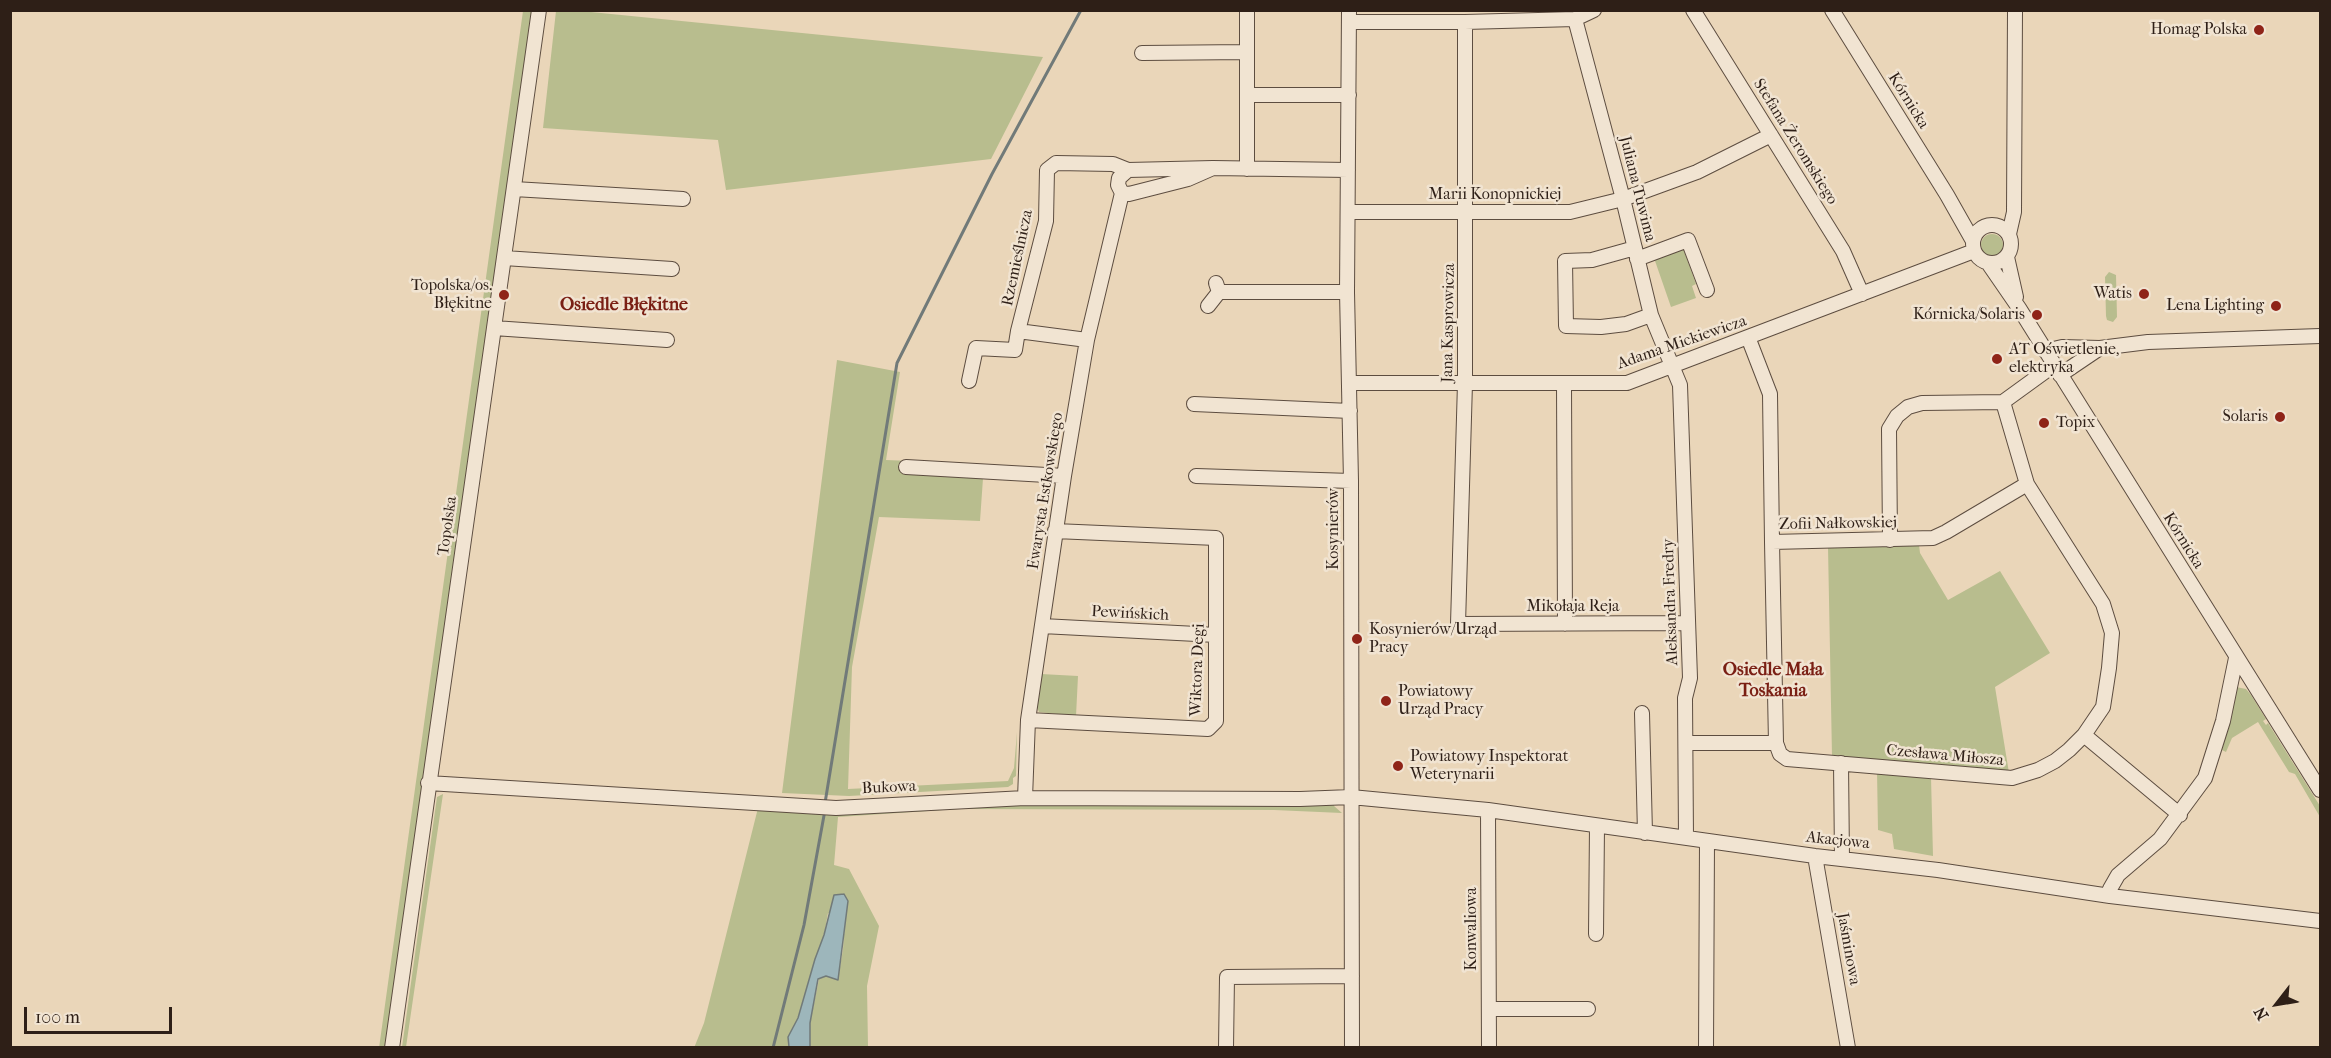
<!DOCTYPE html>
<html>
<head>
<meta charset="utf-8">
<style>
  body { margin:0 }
  #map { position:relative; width:2331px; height:1058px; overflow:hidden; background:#ead6b9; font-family:"IM FELL French Canon",serif }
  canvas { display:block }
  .frame { position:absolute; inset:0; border:12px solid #2e1f17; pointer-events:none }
  .north { position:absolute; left:2247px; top:974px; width:60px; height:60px; -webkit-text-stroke:4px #f1e4d2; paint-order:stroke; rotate:239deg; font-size:16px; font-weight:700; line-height:24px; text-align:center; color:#2e1f17 }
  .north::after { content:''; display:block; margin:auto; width:21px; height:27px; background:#2e1f17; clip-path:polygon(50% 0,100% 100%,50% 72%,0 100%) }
  .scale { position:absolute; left:24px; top:1007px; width:148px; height:27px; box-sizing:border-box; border:3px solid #2e1f17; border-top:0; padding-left:8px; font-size:18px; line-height:21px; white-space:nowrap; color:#2e1f17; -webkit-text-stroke:4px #f1e4d2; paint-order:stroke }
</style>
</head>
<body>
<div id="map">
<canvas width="2331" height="1058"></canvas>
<div class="frame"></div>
<div class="north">N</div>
<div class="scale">100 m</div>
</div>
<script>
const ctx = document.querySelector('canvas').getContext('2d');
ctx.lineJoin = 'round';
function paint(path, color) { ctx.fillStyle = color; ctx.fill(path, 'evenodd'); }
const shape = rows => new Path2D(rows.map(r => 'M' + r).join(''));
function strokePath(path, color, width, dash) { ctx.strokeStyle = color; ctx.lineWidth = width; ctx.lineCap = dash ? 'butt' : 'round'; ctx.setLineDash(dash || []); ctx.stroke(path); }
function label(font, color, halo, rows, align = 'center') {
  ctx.font = font + ' "IM FELL French Canon",serif'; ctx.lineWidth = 5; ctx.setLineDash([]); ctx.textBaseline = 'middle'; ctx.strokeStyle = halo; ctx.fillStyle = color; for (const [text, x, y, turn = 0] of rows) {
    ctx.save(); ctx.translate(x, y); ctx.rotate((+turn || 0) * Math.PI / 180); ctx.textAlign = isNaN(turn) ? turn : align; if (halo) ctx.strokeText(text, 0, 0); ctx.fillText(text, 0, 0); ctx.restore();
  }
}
const green = shape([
  [523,11,532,11,387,1047,379,1048],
  [556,11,581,11,1043,57,991,159,726,190,718,140,543,128],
  '1981 245a11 11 0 1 1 22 0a11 11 0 1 1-22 0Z',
  [1683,248,1696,284,1692,286,1696,298,1671,307,1654,258],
  [2109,272,2116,275,2117,317,2113,322,2107,320,2106,316,2105,277],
  [837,360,900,372,886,460,984,464,980,521,879,517,852,667,848,789,1008,781,1014,768,1017,732,1016,776,1013,778,1013,784,1008,787,849,796,782,793],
  [1919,545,1920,553,1948,600,2000,571,2050,653,1995,687,2009,773,1832,756,1828,547],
  [1041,674,1078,676,1076,716,1039,712,1036,705],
  [2236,687,2246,689,2251,695,2266,719,2263,721,2266,725,2268,723,2320,806,2320,817,2295,774,2289,772,2258,722,2232,738,2226,752,2222,750],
  [1877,771,1931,777,1933,856,1894,849,1892,834,1878,830],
  [443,794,406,1047,402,1047,437,797],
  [1040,802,1041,805,1087,806,1088,802,1334,802,1334,806,1342,813,1274,810,958,809,838,817,834,865,849,869,879,926,867,986,868,1047,809,1046,810,1023,819,979,826,976,838,979,843,949,845,920,828,913,824,935,815,959,798,1018,788,1037,789,1047,694,1048,704,1023,758,808]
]);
const water = shape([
  [844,894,848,901,838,980,826,976,818,979,810,1023,810,1047,789,1047,788,1037,798,1018,815,959,824,935,834,895,844,894]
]);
const stream = shape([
  [825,803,897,363,992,174,1081,10],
  [773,1048,804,925,825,810]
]);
const minor = shape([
  [1247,10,1247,169],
  [1349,10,1347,292,1351,481,1352,1048],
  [1693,10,1843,251,1862,294],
  [1832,10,1947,195,1973,241],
  [1575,19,1623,199,1651,315,1680,385,1690,678,1685,698,1686,838],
  [1349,22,1465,22,1575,19,1594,10],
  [1465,22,1465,383,1458,624,1688,623],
  [1142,53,1247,52],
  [1247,95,1349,95],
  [1213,168,1188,179,1129,194,1122,193,1118,185,1119,178,1128,170,1213,168,1348,170],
  [514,189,683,199],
  [1349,212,1570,212,1623,199,1697,172,1771,135],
  '1973 244a19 19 0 1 1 38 0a19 19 0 1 1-38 0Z',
  [2009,234,2014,212,2015,10],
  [1635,248,1592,260,1565,261,1566,326,1601,327,1626,324,1651,315],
  [2007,257,2016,297],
  [504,258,672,269],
  [1637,259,1688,240,1707,290],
  [1988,263,2019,308,2320,790],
  [1219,292,1347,292],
  [1208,306,1219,292,1216,283],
  [494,328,667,340],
  [1748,337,1770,394,1772,542,1933,538,1946,532,2027,484],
  [1087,340,1018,331,1046,221,1047,170,1056,163,1113,164,1128,170],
  [2045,351,2062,347,2100,348,2148,342,2320,336],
  [2060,375,2100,348],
  [969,381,976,348,1015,350,1018,331],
  [1349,383,1627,383,1974,251],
  [1564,384,1565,624],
  [1194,404,1350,411],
  [906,467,1064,476],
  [1196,476,1351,481],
  [1890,540,1889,429,1897,416,1908,407,1922,403,2003,402,2054,365],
  [1772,542,1776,743],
  [1042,626,1216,635],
  [1642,713,1645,833],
  [1028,720,1208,729,1216,721,1216,538,1055,531],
  [2084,735,2180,815],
  [1686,743,1776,743,1780,754,1787,759,2012,778,2038,770,2055,761,2069,750,2084,735,2103,707,2109,668,2112,633,2103,604,2027,484,2003,402],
  [1841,763,1842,859],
  [428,783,836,808,1025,798,1300,799,1351,797,1488,810,1815,856,1938,870,2110,896,2320,921],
  [1025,798,1028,720,1064,476,1087,340,1122,193],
  [1488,810,1489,1048],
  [1815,856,1848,1048],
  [2110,896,2110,889,2118,875,2160,839,2205,778,2223,721,2236,658],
  [1596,934,1597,826],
  [1489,1009,1588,1009],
  [392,1048,539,10],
  [1226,1048,1227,977,1352,976],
  [1706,1048,1707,841]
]);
const markers = [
  [2259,30,6,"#8f2418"],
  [2144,294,6,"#8f2418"],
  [504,295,6,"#8f2418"],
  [2276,306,6,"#8f2418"],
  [2037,315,6,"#8f2418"],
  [1997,359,6,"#8f2418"],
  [2280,417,6,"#8f2418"],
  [2044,423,6,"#8f2418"],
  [1357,639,6,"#8f2418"],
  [1386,701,6,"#8f2418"],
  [1398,766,6,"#8f2418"]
];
const poiNames = [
  ["Homag Polska",2247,30],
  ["Topolska/os.",492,286],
  ["Błękitne",492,304],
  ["Watis",2132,294],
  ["Lena Lighting",2264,306],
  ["Kórnicka/Solaris",2025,315],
  ["AT Oświetlenie,",2009,350,"left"],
  ["elektryka",2009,368,"left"],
  ["Solaris",2268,417],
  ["Topix",2056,423,"left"],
  ["Kosynierów/Urząd",1369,630,"left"],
  ["Pracy",1369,648,"left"],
  ["Powiatowy",1398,692,"left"],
  ["Urząd Pracy",1398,710,"left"],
  ["Powiatowy Inspektorat",1410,757,"left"],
  ["Weterynarii",1410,775,"left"]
];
const streetNames = [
  ["Kórnicka",1908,101,58],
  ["Stefana Żeromskiego",1795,142,58],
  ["Juliana Tuwima",1637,189,76],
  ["Marii Konopnickiej",1495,195],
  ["Rzemieślnicza",1018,258,-78],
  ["Jana Kasprowicza",1449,323,-89],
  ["Adama Mickiewicza",1682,343,-19],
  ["Ewarysta Estkowskiego",1046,491,-81],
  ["Zofii Nałkowskiej",1838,524,-1],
  ["Topolska",448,526,-82],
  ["Kosynierów",1334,529,-90],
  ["Kórnicka",2183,541,58],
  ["Aleksandra Fredry",1671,602,-92],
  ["Mikołaja Reja",1573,607],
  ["Pewińskich",1130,614,3],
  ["Wiktora Degi",1198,670,-88],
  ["Czesława Miłosza",1945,756,5],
  ["Bukowa",889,788,-3],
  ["Akacjowa",1838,841,6],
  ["Konwaliowa",1472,929,-90],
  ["Jaśminowa",1848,949,80]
];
const neighbourhoodNames = [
  ["Osiedle Błękitne",624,306],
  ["Osiedle Mała",1773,671],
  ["Toskania",1773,692]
];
paint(green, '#b8bd8e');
paint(water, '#9db6bb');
strokePath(water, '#717a79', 1.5);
strokePath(stream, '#717a79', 3);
strokePath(minor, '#5d4d40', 16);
strokePath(minor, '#f1e4d2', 14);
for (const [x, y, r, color] of markers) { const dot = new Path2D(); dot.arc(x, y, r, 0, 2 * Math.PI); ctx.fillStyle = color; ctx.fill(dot); strokePath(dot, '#f1e4d2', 2); }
label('16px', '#2e1f17', '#f1e4d2', poiNames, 'right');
label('16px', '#2e1f17', '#f1e4d2', streetNames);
label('bold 18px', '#7a1f14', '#f1e4d2', neighbourhoodNames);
</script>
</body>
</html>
